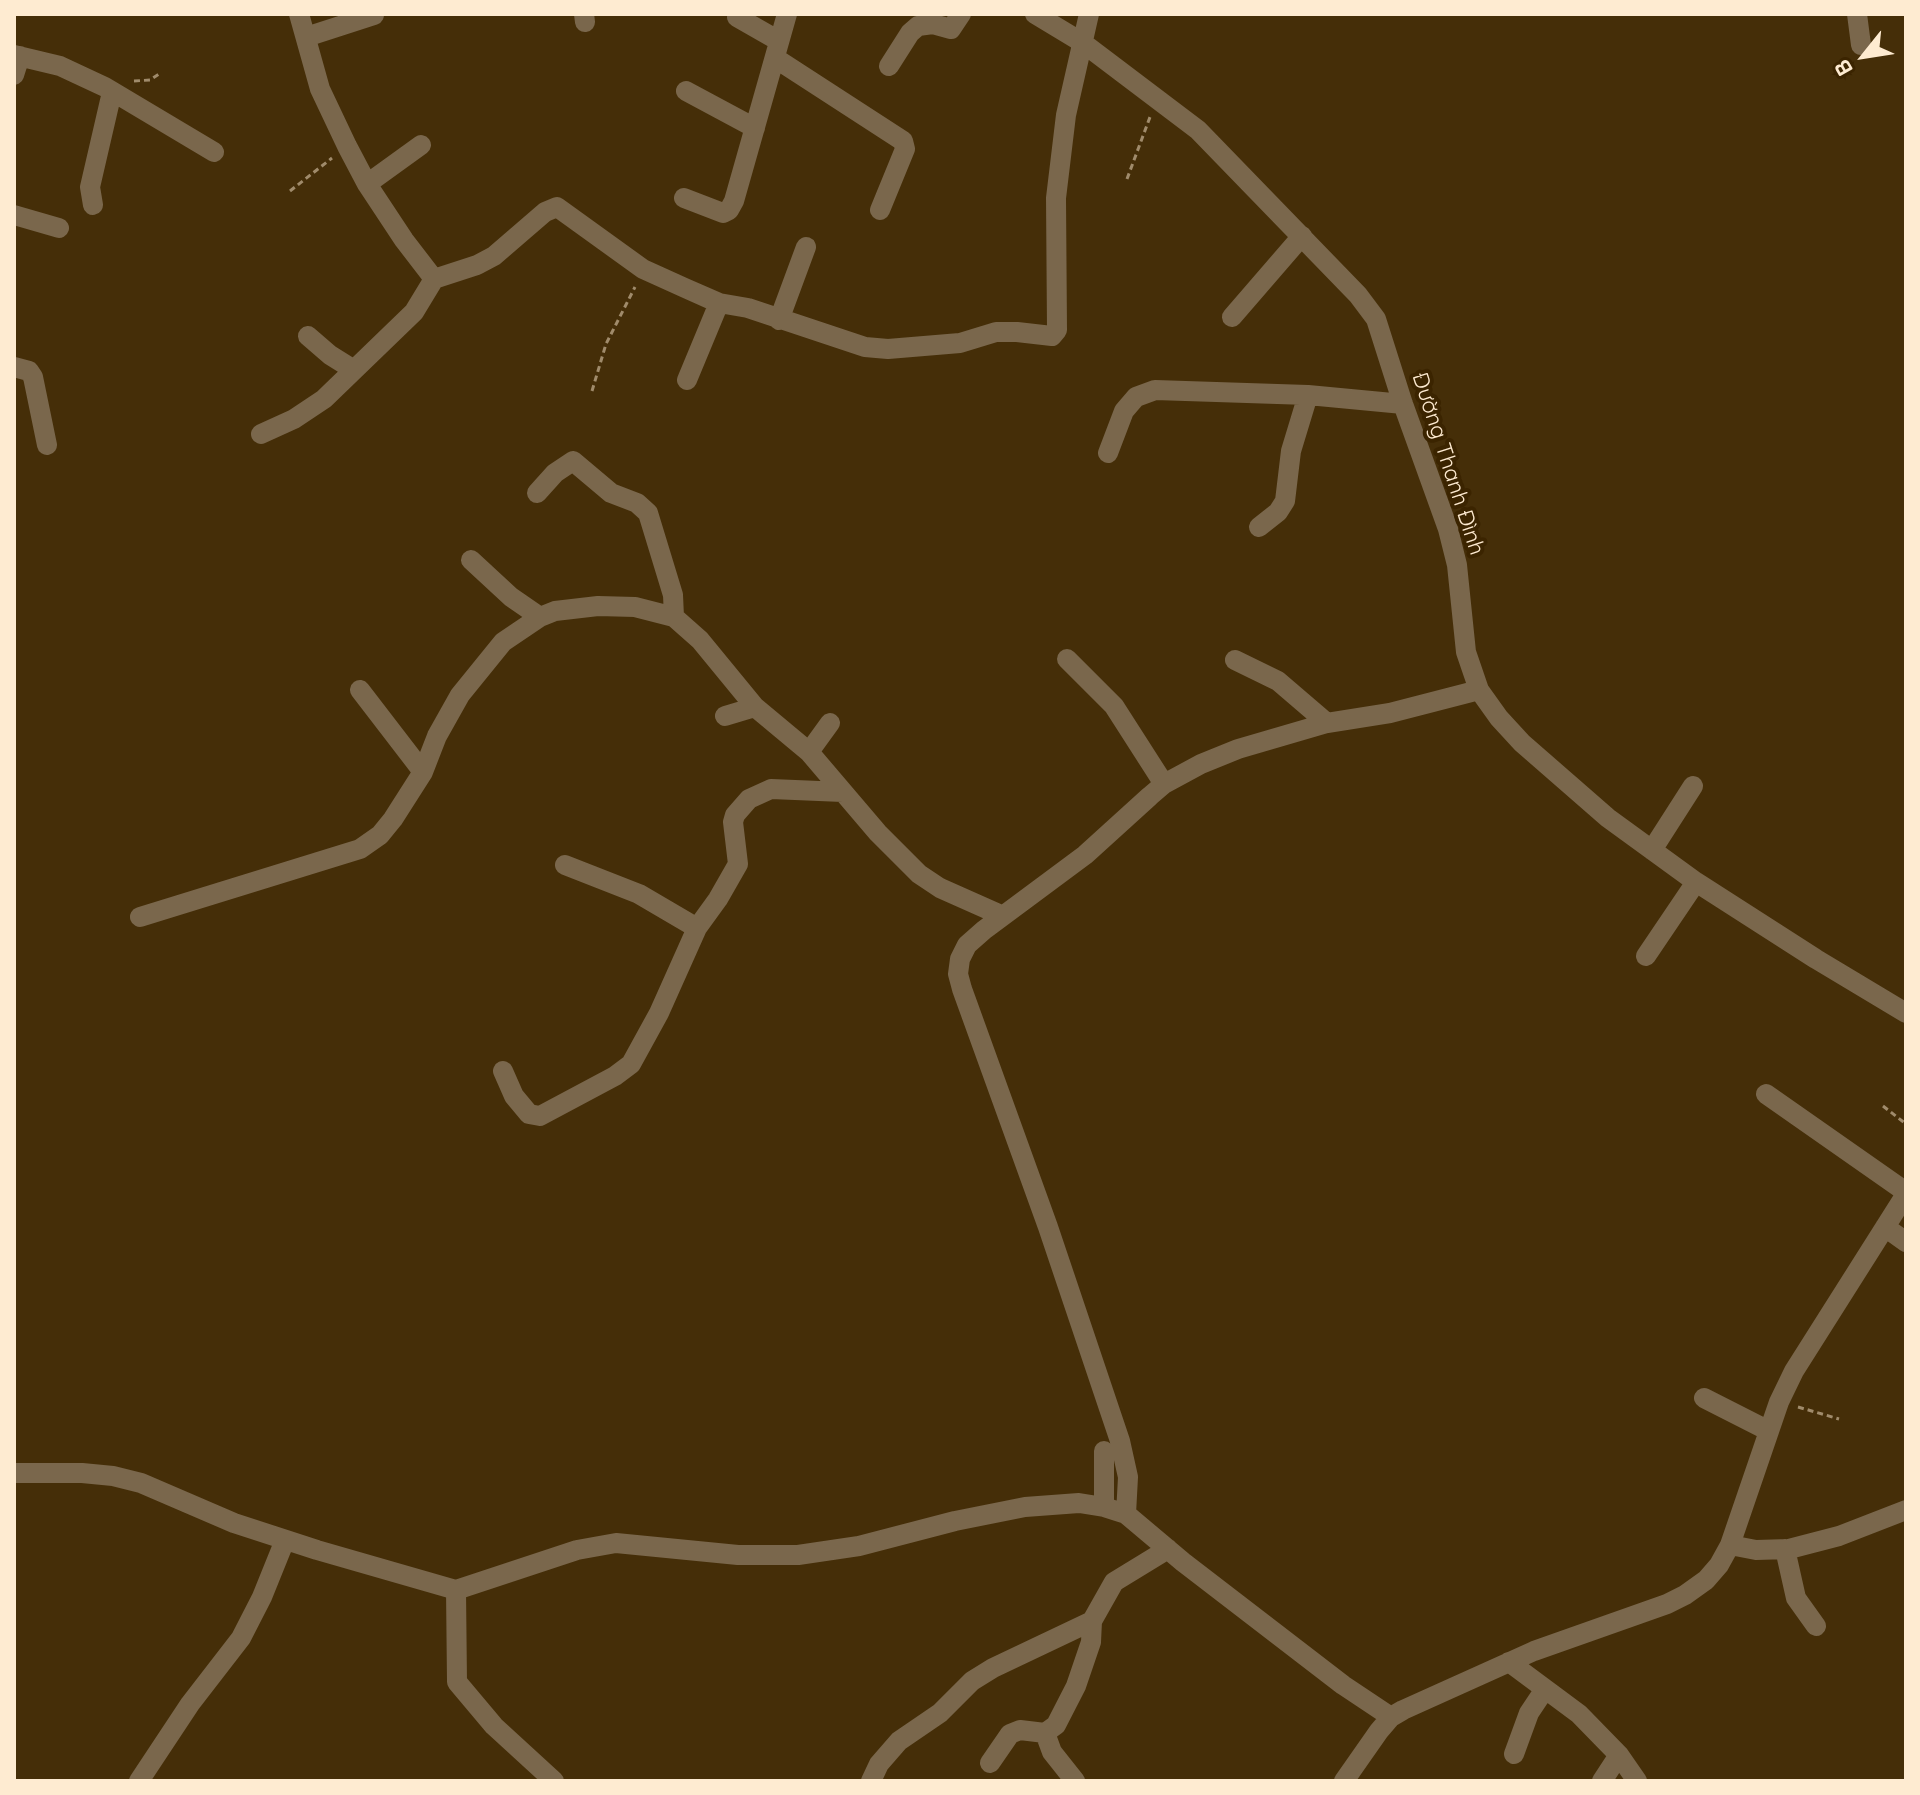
<!DOCTYPE html>
<html>
<head>
<meta charset="utf-8">
<style>
  body { margin:0 }
  #map { position:relative; width:1920px; height:1795px; overflow:hidden; background:#452e08; font-family:Quicksand,sans-serif }
  canvas { display:block }
  .frame { position:absolute; inset:0; border:16px solid #feebd1; pointer-events:none }
  .north { position:absolute; left:1824px; top:16px; width:80px; height:80px; -webkit-text-stroke:6px #3b2400; paint-order:stroke; rotate:240deg; font-size:22px; font-weight:700; line-height:32px; text-align:center; color:#feebd1 }
  .north::after { content:''; display:block; margin:auto; width:28px; height:36px; background:#feebd1; clip-path:polygon(50% 0,100% 100%,50% 72%,0 100%) }
</style>
</head>
<body>
<div id="map">
<canvas width="1920" height="1795"></canvas>
<div class="frame"></div>
<div class="north">B</div>
</div>
<script>
const ctx = document.querySelector('canvas').getContext('2d');
ctx.lineJoin = 'round';
const shape = rows => new Path2D(rows.map(r => 'M' + r).join(''));
function strokePath(path, color, width, dash) { ctx.strokeStyle = color; ctx.lineWidth = width; ctx.lineCap = dash ? 'butt' : 'round'; ctx.setLineDash(dash || []); ctx.stroke(path); }
function label(font, color, halo, rows, align = 'center') {
  ctx.font = font + ' Quicksand,sans-serif'; ctx.lineWidth = 8; ctx.setLineDash([]); ctx.textBaseline = 'middle'; ctx.strokeStyle = halo; ctx.fillStyle = color; for (const [text, x, y, turn = 0] of rows) {
    ctx.save(); ctx.translate(x, y); ctx.rotate((+turn || 0) * Math.PI / 180); ctx.textAlign = isNaN(turn) ? turn : align; if (halo) ctx.strokeText(text, 0, 0); ctx.fillText(text, 0, 0); ctx.restore();
  }
}
const path = shape([
  [134,81,150,80,159,74],
  [1127,179,1150,117],
  [290,191,332,158],
  [592,391,606,344,635,287],
  [1883,1106,1906,1124],
  [1798,1407,1839,1419]
]);
const minor = shape([
  [299,14,320,89,347,146,367,184,404,240,434,279],
  [584,14,585,22],
  [1035,14,1083,43,1198,130,1358,295,1376,319,1403,404,1448,529,1457,565,1466,652,1479,690,1499,718,1522,743,1608,818,1696,882,1816,959,1906,1013],
  [1857,14,1861,45],
  [737,17,779,41],
  [306,37,374,15],
  [14,55,60,66,105,87,214,152],
  [775,58,903,141,905,149,880,210],
  [889,66,910,33,918,26,933,24,951,29,961,14],
  [14,75,20,56],
  [686,91,755,128],
  [367,184,421,145],
  [684,198,723,213,729,210,734,201,787,14],
  [93,205,90,187,112,92],
  [14,215,59,228],
  [1232,317,1302,236],
  [779,320,806,247],
  [308,336,330,355,354,370],
  [14,367,29,371,33,377,47,445],
  [687,380,719,303],
  [261,434,294,419,324,399,414,312,434,279,477,265,494,256,545,212,557,207,643,269,685,288,719,303,748,308,865,347,888,349,960,343,996,332,1017,332,1052,336,1057,330,1056,198,1066,115,1089,14],
  [1108,453,1124,411,1136,397,1155,390,1308,395,1403,404],
  [537,493,555,473,573,461,611,493,637,503,648,513,673,595,674,617],
  [1259,527,1278,512,1285,501,1291,451,1308,395],
  [471,560,511,597,540,617],
  [1067,659,1114,706,1164,784],
  [1235,660,1278,681,1327,723],
  [360,690,423,772],
  [725,716,755,707],
  [809,752,830,723],
  [1652,850,1693,786],
  [565,865,639,894,697,928],
  [140,917,360,849,380,835,393,819,423,772,437,736,460,695,503,642,540,617,555,611,598,606,635,607,674,617,700,640,755,707,809,752,878,833,919,874,940,888,1003,916],
  [1646,956,1696,882],
  [503,1071,514,1096,529,1114,540,1116,615,1076,631,1064,659,1013,697,928,718,899,738,864,733,822,735,815,749,799,771,789,843,792],
  [1766,1094,1906,1192],
  [1885,1227,1906,1242],
  [1704,1398,1769,1431],
  [1104,1451,1104,1507],
  [14,1473,82,1473,113,1476,141,1483,234,1523,317,1550,456,1590,577,1550,616,1543,738,1555,798,1555,859,1546,955,1521,1025,1507,1079,1503,1104,1507,1126,1514,1183,1562,1343,1685,1391,1717],
  [1126,1514,1128,1477,1120,1441,1048,1227,962,989,958,974,960,959,967,945,984,930,1085,855,1150,796,1164,784,1201,764,1238,749,1327,723,1390,713,1479,690],
  [1730,1545,1756,1550,1789,1549,1839,1536,1906,1510],
  [1785,1549,1796,1598,1816,1626],
  [456,1590,457,1682,494,1726,554,1781],
  [1509,1662,1579,1714,1619,1755,1637,1781],
  [1045,1733,1052,1752,1075,1781],
  [1514,1754,1529,1713,1545,1689],
  [990,1763,1010,1734,1020,1730,1045,1733,1056,1725,1076,1686,1091,1642,1092,1621],
  [139,1781,190,1704,241,1638,262,1597,285,1540],
  [871,1781,879,1764,899,1741,940,1713,972,1681,993,1668,1092,1621,1114,1582,1168,1549],
  [1344,1781,1379,1731,1391,1717,1403,1710,1534,1651,1667,1604,1685,1595,1706,1580,1719,1565,1730,1545,1779,1402,1794,1371,1906,1194],
  [1602,1781,1619,1755]
]);
const streetNames = [
  ["Đường Thanh Đình",1448,464,72]
];
strokePath(path, '#a08b6b', 3, [6, 4]);
strokePath(minor, '#7a674c', 20);
label('22px', '#feebd1', '#3b2400', streetNames);
</script>
</body>
</html>
